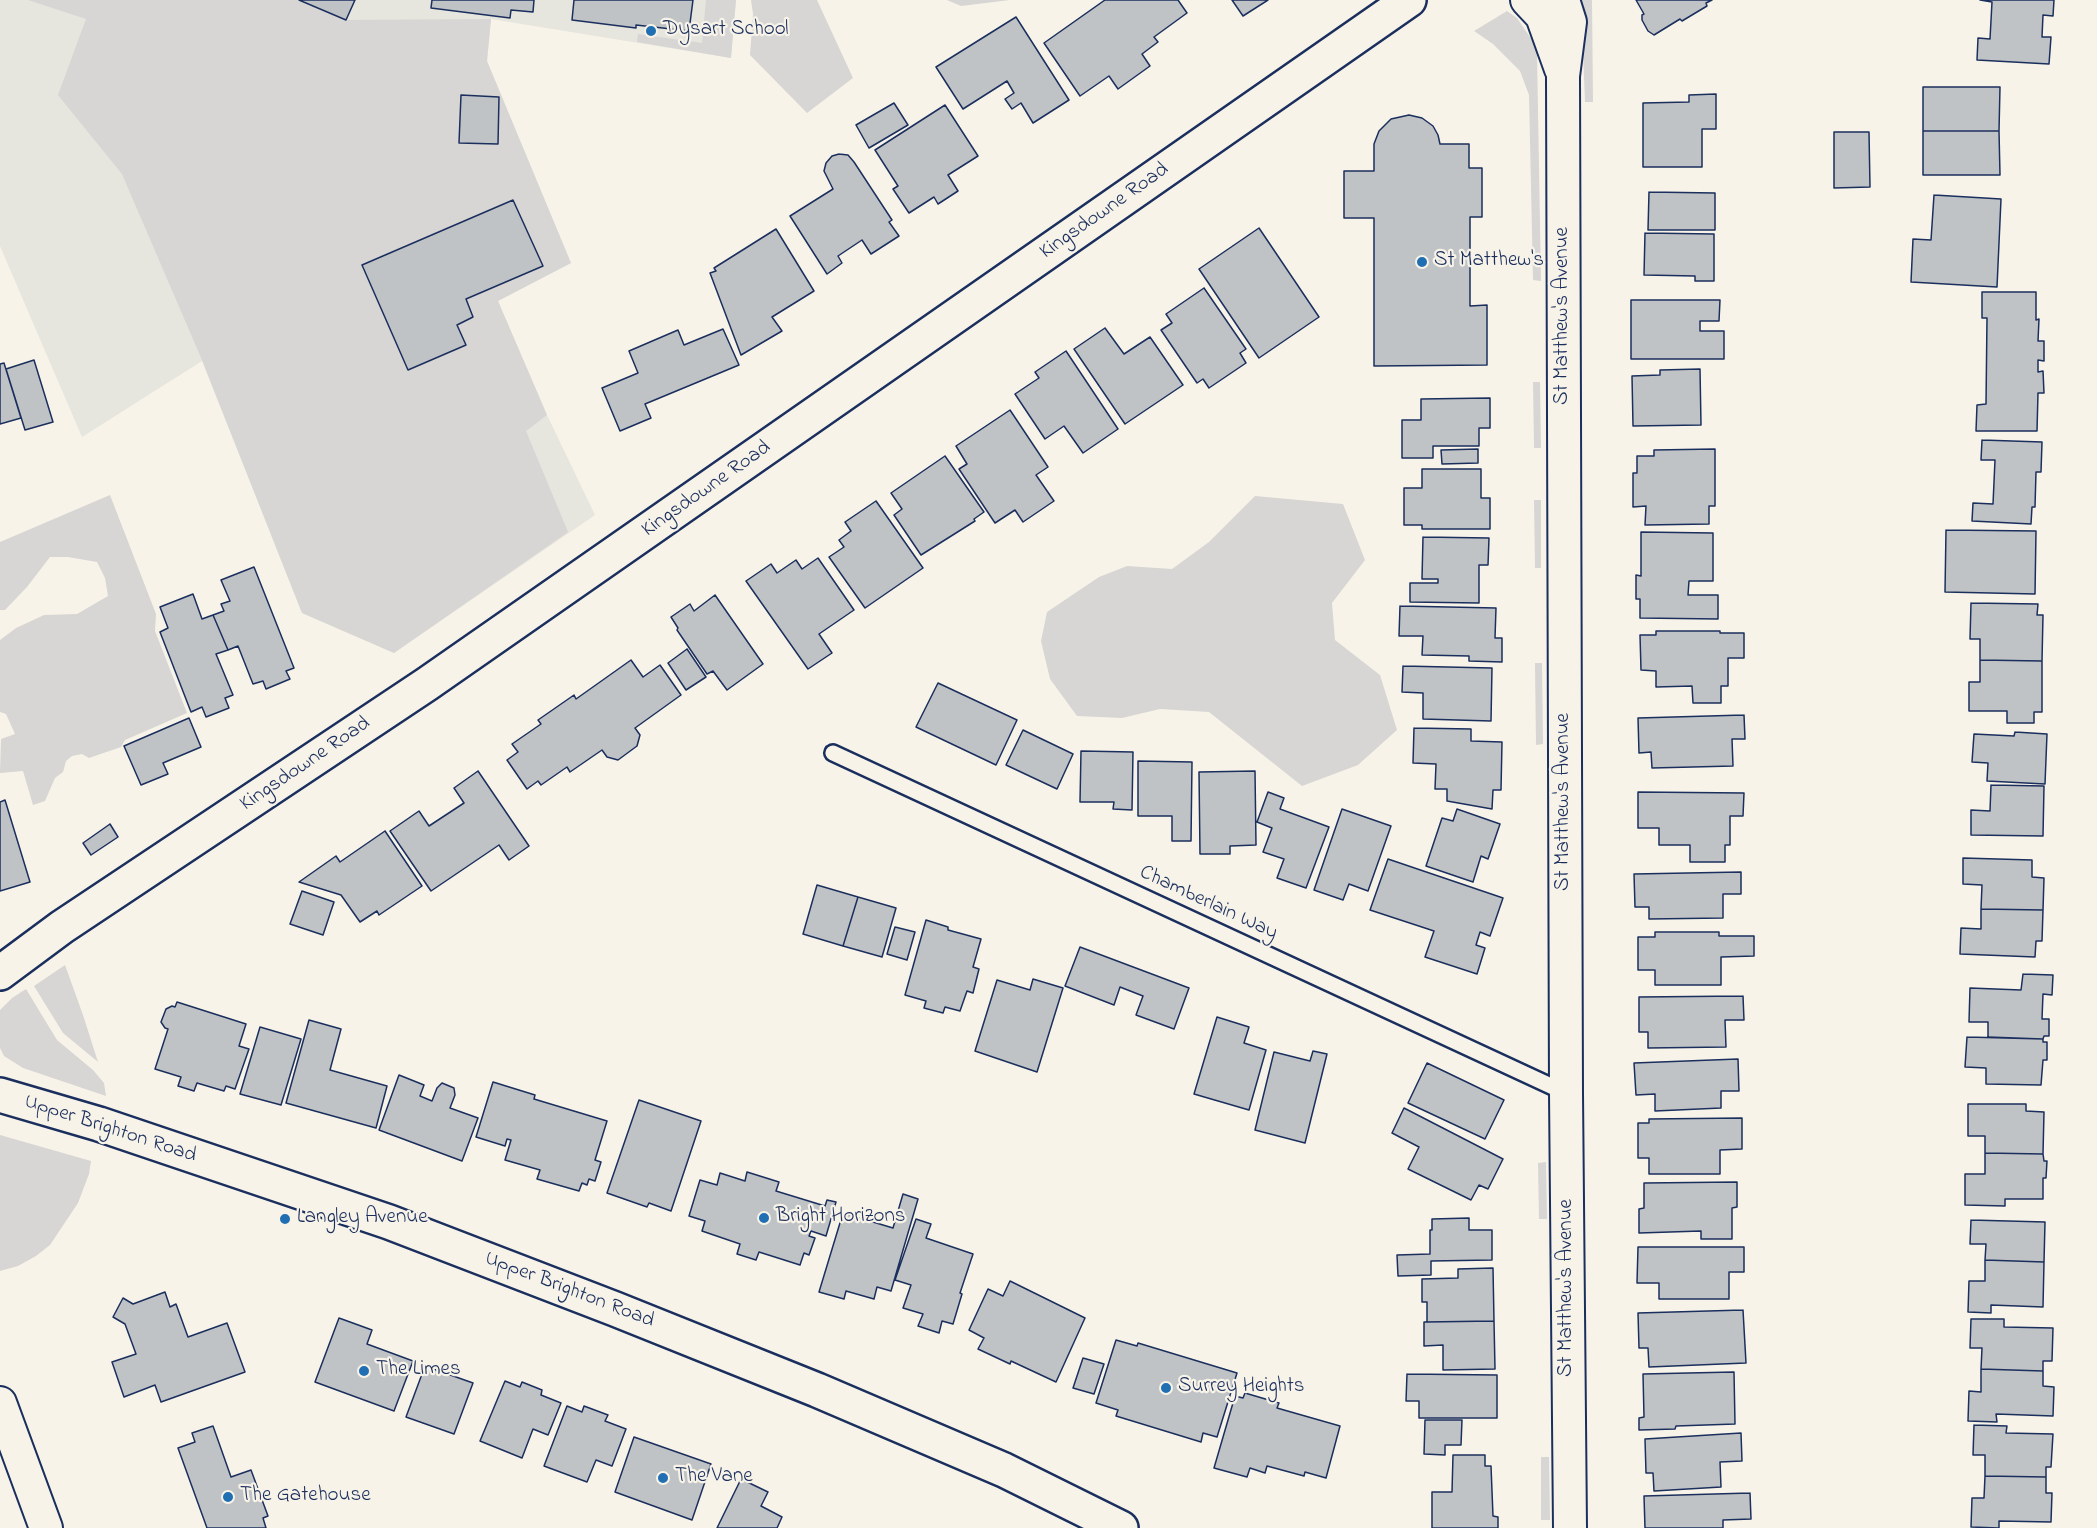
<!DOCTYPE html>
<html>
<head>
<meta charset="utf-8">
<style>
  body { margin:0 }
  canvas { display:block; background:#f7f3e8 }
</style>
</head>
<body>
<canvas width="2097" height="1528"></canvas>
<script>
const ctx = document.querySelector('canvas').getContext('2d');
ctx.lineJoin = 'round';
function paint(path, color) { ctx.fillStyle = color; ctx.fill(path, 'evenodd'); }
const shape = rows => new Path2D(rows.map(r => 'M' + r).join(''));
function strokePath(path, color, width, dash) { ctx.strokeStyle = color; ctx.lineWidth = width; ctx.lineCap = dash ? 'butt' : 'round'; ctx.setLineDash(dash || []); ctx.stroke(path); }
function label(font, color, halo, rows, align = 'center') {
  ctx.font = font + ' "Indie Flower",sans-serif'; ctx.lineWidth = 4.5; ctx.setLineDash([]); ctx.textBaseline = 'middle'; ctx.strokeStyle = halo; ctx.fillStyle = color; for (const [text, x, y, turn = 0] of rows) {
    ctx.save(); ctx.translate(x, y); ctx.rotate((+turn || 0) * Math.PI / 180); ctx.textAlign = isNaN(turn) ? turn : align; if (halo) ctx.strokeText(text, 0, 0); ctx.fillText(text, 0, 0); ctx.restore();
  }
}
const built = shape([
  [0,0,736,0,731,58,491,19,487,61,571,263,498,301,547,415,595,515,394,653,302,613,202,361,82,437,0,246]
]);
const green = shape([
  [28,0,299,0,346,20,491,19,487,61,571,263,498,301,547,415,526,431,568,532,394,653,302,613,202,360,122,174,58,95,86,19],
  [706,0,736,0,731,58,637,42,638,34,702,43],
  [751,0,817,0,853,78,807,113,750,55,753,14],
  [947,0,1010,0,961,6],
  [1581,0,1592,0,1593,102,1585,102],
  [1507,11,1517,18,1532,40,1537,53,1541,281,1533,280,1529,95,1520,71,1493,44,1474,31],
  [1533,382,1540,382,1541,448,1534,448],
  [110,495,156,614,155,631,187,713,125,740,121,747,89,758,82,754,72,756,66,761,63,772,55,778,45,801,33,805,23,771,0,773,1,739,15,734,6,714,0,712,0,640,16,628,44,615,77,614,108,596,105,578,97,562,68,557,50,557,27,587,5,610,0,610,0,542],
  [1255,496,1343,504,1365,560,1332,603,1335,640,1380,675,1397,730,1358,765,1302,786,1209,712,1160,709,1122,718,1077,716,1050,679,1041,641,1047,612,1099,577,1127,566,1172,569,1209,542],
  [1534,500,1541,500,1541,568,1535,568],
  [1535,663,1542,663,1543,744,1536,745],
  [65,965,83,1015,98,1062,63,1033,34,986],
  [26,989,57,1040,93,1070,104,1083,106,1096,23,1068,4,1056,0,1048,0,1010,12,998],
  [0,1135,91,1161,89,1174,78,1203,50,1245,36,1256,18,1266,0,1271],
  [1546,1162,1547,1219,1539,1219,1538,1163],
  [1541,1457,1549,1457,1550,1520,1541,1520]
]);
const building = shape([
  [299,0,355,0,346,20,299,0],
  [432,0,534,0,533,12,511,10,510,18,431,8,432,0],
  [574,0,693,0,689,31,636,25,636,28,572,20,574,0],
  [1105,0,1178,0,1187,13,1154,37,1158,42,1142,54,1150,66,1118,89,1109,76,1080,96,1044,43,1105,0],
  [1232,0,1268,0,1243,16,1232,0],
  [1636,0,1712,0,1706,3,1707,6,1682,21,1680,19,1654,35,1648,31,1642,20,1642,15,1644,14,1636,0],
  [1980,0,2054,0,2053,16,2043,15,2042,37,2051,37,2049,64,1977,60,1978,38,1990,39,1992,2,1980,0],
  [1016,17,1069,100,1033,123,1021,103,1012,109,1005,99,1014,93,1007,81,963,109,936,67,1016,17],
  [1923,87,2000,87,1999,131,1923,131,1923,87],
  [1716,94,1716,129,1702,129,1702,167,1643,167,1643,103,1689,102,1689,95,1716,94],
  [461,95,499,97,498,144,459,143,461,95],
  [894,103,908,125,869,148,856,125,894,103],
  [945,105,978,156,948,175,958,191,938,204,934,197,909,213,893,189,898,186,875,150,945,105],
  [1409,115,1422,118,1433,126,1438,135,1440,144,1469,144,1469,168,1482,168,1482,217,1470,217,1470,306,1487,305,1487,365,1374,366,1374,218,1344,218,1344,171,1374,171,1374,144,1379,131,1391,119,1409,115],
  [1923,131,1999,131,2000,175,1923,175,1923,131],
  [1834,132,1869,132,1870,187,1834,188,1834,132],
  [839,154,848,155,854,162,892,220,889,222,899,236,871,254,862,240,838,256,842,263,827,274,790,216,833,189,824,171,826,163,832,156,839,154],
  [1649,192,1715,193,1715,230,1648,230,1649,192],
  [1934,195,2001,199,1997,287,1911,282,1913,239,1931,240,1934,195],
  [513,200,543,266,466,299,473,317,457,325,466,345,408,370,362,265,513,200],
  [1259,228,1319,317,1259,358,1199,269,1259,228],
  [776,229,814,291,772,317,782,331,741,355,710,273,716,271,714,268,776,229],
  [1645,233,1714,234,1714,281,1695,281,1695,276,1644,275,1645,233],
  [1204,288,1246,349,1240,353,1246,363,1209,388,1203,379,1197,383,1161,330,1172,323,1166,314,1204,288],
  [1982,292,2036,292,2036,320,2039,319,2038,341,2044,341,2044,361,2038,360,2038,372,2043,371,2044,393,2038,393,2037,431,1976,431,1977,405,1986,404,1987,318,1982,318,1982,292],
  [1631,300,1720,300,1719,321,1700,321,1700,331,1724,331,1724,359,1631,359,1631,300],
  [1105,328,1124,354,1150,337,1183,385,1125,424,1074,349,1105,328],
  [723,329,739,365,645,404,651,418,620,431,602,388,638,373,629,351,678,330,684,345,723,329],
  [1066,351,1118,429,1083,453,1064,426,1045,439,1015,394,1039,378,1035,372,1066,351],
  [34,360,53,422,25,430,6,369,34,360],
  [4,363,21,418,0,424,0,364,4,363],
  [1700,369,1701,425,1633,426,1632,376,1660,375,1660,370,1700,369],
  [1490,398,1490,428,1479,428,1479,446,1433,446,1433,458,1402,458,1402,420,1421,420,1421,399,1490,398],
  [1010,410,1048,467,1036,475,1054,501,1023,522,1015,510,995,523,959,469,967,464,956,446,1010,410],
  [1982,440,2042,442,2041,472,2036,472,2035,507,2032,507,2031,524,1972,521,1973,503,1993,504,1995,460,1981,460,1982,440],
  [1478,449,1478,463,1442,464,1441,450,1478,449],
  [1715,449,1715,506,1709,506,1709,524,1645,525,1646,506,1633,507,1633,473,1637,473,1637,456,1654,456,1654,450,1715,449],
  [945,456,984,512,974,519,975,521,921,555,894,515,902,509,891,493,945,456],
  [1422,469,1481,469,1481,498,1490,498,1490,529,1422,529,1422,525,1404,525,1404,488,1422,488,1422,469],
  [876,501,923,568,865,608,829,557,844,547,839,540,851,531,845,522,876,501],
  [1946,530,2036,531,2035,594,1945,592,1946,530],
  [1641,532,1713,533,1713,581,1689,581,1688,595,1718,595,1718,619,1640,618,1640,599,1636,599,1636,575,1641,576,1641,532],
  [1423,537,1489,538,1488,565,1479,565,1479,603,1410,602,1410,583,1438,583,1438,579,1422,579,1423,537],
  [818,558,854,610,819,634,832,653,808,669,746,581,771,564,777,573,796,560,802,569,818,558],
  [254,567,294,668,286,671,290,679,266,689,263,681,253,684,238,646,228,650,213,615,224,611,221,604,230,601,221,580,254,567],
  [193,594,202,619,213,615,228,650,216,654,233,695,225,698,229,708,206,717,202,707,191,712,160,632,168,628,160,607,193,594],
  [715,595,763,664,727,690,713,671,707,674,677,630,678,628,671,617,690,604,694,611,715,595],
  [1971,603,2038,604,2037,615,2043,615,2042,661,1980,660,1980,639,1970,639,1971,603],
  [1400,606,1496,608,1495,638,1502,638,1502,662,1469,661,1469,656,1422,655,1423,636,1399,636,1400,606],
  [1656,631,1720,631,1720,633,1744,633,1744,658,1728,658,1728,686,1721,686,1721,703,1693,703,1692,686,1656,687,1656,671,1641,670,1640,635,1656,635,1656,631],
  [687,649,706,677,686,690,668,663,687,649],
  [631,660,643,677,660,665,681,695,635,728,640,735,637,746,618,760,607,757,602,750,570,772,567,767,541,785,538,781,527,789,507,760,518,752,512,744,541,724,538,720,574,695,576,699,631,660],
  [1980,660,2042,661,2042,712,2034,712,2034,723,2007,723,2007,711,1969,711,1969,682,1980,682,1980,660],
  [1403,666,1492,668,1491,721,1423,719,1423,693,1402,692,1403,666],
  [938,683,1017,720,996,765,916,727,938,683],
  [1744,715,1745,739,1732,739,1733,766,1652,768,1651,752,1639,753,1638,718,1744,715],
  [189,718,201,747,163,763,168,774,141,785,124,746,189,718],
  [1414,728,1471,729,1471,741,1502,742,1501,790,1493,790,1492,809,1447,801,1447,789,1435,789,1436,764,1413,763,1414,728],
  [1023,730,1073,754,1057,789,1006,765,1023,730],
  [2015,732,2047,734,2045,784,1987,781,1988,763,1972,762,1974,734,2014,736,2015,732],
  [1081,751,1133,752,1132,810,1113,809,1114,802,1080,802,1081,751],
  [1138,761,1192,762,1191,841,1172,841,1172,816,1138,816,1138,761],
  [478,771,529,846,509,860,499,845,431,891,390,831,419,811,429,826,464,803,454,788,478,771],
  [1255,771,1256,845,1230,846,1230,854,1200,854,1199,772,1255,771],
  [1991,785,2044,786,2043,836,1971,835,1971,810,1990,811,1991,785],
  [1268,792,1284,798,1280,809,1329,827,1306,888,1277,878,1284,859,1263,852,1272,828,1257,822,1268,792],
  [1638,792,1744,793,1743,816,1730,816,1730,845,1725,845,1725,862,1690,862,1690,845,1659,845,1659,828,1638,828,1638,792],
  [5,800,30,882,0,891,0,802,5,800],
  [1342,809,1391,826,1368,891,1349,884,1343,900,1314,890,1342,809],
  [1457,809,1500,824,1488,859,1481,856,1473,882,1426,866,1442,818,1453,821,1457,809],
  [110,824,118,837,91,855,83,843,110,824],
  [385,831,422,886,379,915,377,911,360,922,341,895,299,882,336,856,340,862,385,831],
  [1963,858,2032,860,2032,877,2044,878,2043,910,1981,909,1982,885,1963,884,1963,858],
  [1388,859,1503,898,1490,936,1480,932,1476,945,1485,948,1477,974,1425,957,1434,931,1370,910,1388,859],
  [1741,872,1741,894,1723,894,1723,918,1649,919,1649,907,1635,907,1634,874,1741,872],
  [817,885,858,897,843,946,803,934,817,885],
  [302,891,334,902,323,935,290,924,302,891],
  [858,897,896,908,882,957,843,946,858,897],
  [1981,909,2043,910,2042,941,2036,941,2035,957,1960,954,1961,928,1981,929,1981,909],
  [926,920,948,927,948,930,981,939,973,967,979,969,973,993,967,991,960,1011,945,1007,943,1013,924,1008,926,1001,905,995,926,920],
  [895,927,915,932,907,960,887,954,895,927],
  [1655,932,1719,932,1719,936,1754,936,1754,956,1721,957,1721,985,1655,985,1655,970,1638,970,1638,937,1655,937,1655,932],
  [1080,947,1189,988,1174,1029,1136,1015,1143,996,1120,987,1114,1005,1065,986,1080,947],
  [2023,974,2053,975,2052,995,2043,994,2042,1019,2049,1019,2049,1036,2044,1036,2043,1039,1988,1037,1988,1022,1969,1022,1970,988,2021,990,2023,974],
  [1033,979,1063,988,1037,1072,975,1051,997,980,1030,990,1033,979],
  [1743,996,1744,1020,1725,1020,1726,1047,1648,1048,1648,1032,1639,1032,1639,997,1743,996],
  [177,1002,246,1024,239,1046,249,1049,235,1089,226,1086,224,1091,197,1083,194,1091,178,1086,181,1077,155,1069,168,1029,165,1028,161,1022,166,1009,172,1006,175,1007,177,1002],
  [1217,1017,1249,1027,1244,1043,1266,1050,1249,1110,1194,1094,1217,1017],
  [309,1020,341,1029,330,1070,387,1086,376,1128,286,1103,309,1020],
  [260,1027,301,1039,281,1105,240,1094,260,1027],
  [1967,1037,2043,1039,2043,1042,2047,1042,2047,1060,2043,1060,2041,1085,1986,1084,1986,1068,1965,1067,1967,1037],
  [1313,1051,1327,1054,1305,1143,1255,1130,1274,1052,1310,1061,1313,1051],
  [1738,1059,1739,1091,1721,1091,1721,1108,1655,1111,1655,1094,1636,1095,1634,1063,1738,1059],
  [1427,1063,1504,1100,1485,1139,1408,1103,1427,1063],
  [399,1075,424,1085,420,1096,432,1101,437,1088,442,1083,454,1088,455,1095,450,1108,478,1118,462,1161,379,1130,399,1075],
  [493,1082,535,1095,534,1099,607,1121,595,1160,601,1162,595,1181,589,1179,587,1185,582,1183,579,1191,537,1179,540,1170,505,1160,511,1140,507,1139,505,1146,476,1137,493,1082],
  [639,1100,701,1121,671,1211,649,1203,647,1207,607,1193,639,1100],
  [1968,1104,2026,1104,2026,1111,2044,1112,2043,1154,1985,1153,1985,1136,1968,1136,1968,1104],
  [1404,1108,1503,1159,1488,1189,1479,1185,1471,1200,1408,1169,1419,1147,1392,1133,1404,1108],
  [1742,1118,1742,1149,1720,1150,1720,1174,1649,1174,1649,1158,1638,1158,1638,1123,1649,1123,1649,1119,1742,1118],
  [1985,1153,2043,1154,2044,1161,2047,1161,2046,1178,2043,1178,2043,1199,2005,1199,2005,1206,1965,1205,1965,1174,1985,1174,1985,1153],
  [747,1172,779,1182,776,1191,825,1206,827,1200,836,1202,826,1236,811,1231,809,1236,815,1238,809,1255,804,1253,800,1265,759,1252,756,1260,737,1254,740,1244,702,1231,705,1221,689,1216,700,1180,717,1185,720,1173,745,1181,747,1172],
  [1737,1182,1737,1207,1732,1208,1732,1239,1701,1239,1701,1231,1639,1233,1639,1209,1644,1208,1644,1183,1737,1182],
  [903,1194,918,1199,891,1291,877,1287,874,1299,846,1291,844,1299,819,1292,843,1213,893,1228,903,1194],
  [1469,1218,1469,1230,1492,1230,1492,1260,1431,1261,1431,1275,1398,1276,1397,1255,1430,1254,1430,1230,1432,1230,1432,1219,1469,1218],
  [916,1219,931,1224,926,1238,973,1254,960,1293,962,1294,953,1324,942,1321,939,1333,918,1326,923,1314,903,1308,911,1285,895,1280,916,1219],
  [1971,1220,2045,1222,2044,1262,1985,1260,1986,1244,1970,1244,1971,1220],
  [1638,1247,1744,1247,1744,1272,1729,1272,1729,1299,1659,1299,1659,1283,1637,1283,1638,1247],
  [1985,1260,2044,1262,2043,1307,1991,1305,1991,1313,1968,1312,1969,1281,1985,1281,1985,1260],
  [1493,1268,1494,1321,1427,1322,1427,1302,1422,1302,1422,1279,1458,1278,1458,1269,1493,1268],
  [1010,1281,1085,1318,1056,1382,1011,1361,1010,1364,978,1349,984,1338,969,1330,988,1289,1003,1296,1010,1281],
  [165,1292,170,1307,176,1304,188,1337,227,1323,245,1372,161,1402,155,1385,124,1397,112,1362,136,1354,125,1324,113,1317,123,1298,133,1304,165,1292],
  [1743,1310,1746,1363,1649,1367,1648,1348,1639,1348,1638,1313,1743,1310],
  [339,1318,372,1330,367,1344,413,1361,394,1411,315,1382,339,1318],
  [1971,1319,2004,1319,2004,1327,2053,1328,2052,1361,2043,1361,2043,1371,1981,1369,1982,1348,1970,1348,1971,1319],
  [1494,1321,1495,1369,1443,1370,1443,1345,1424,1346,1424,1322,1494,1321],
  [1116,1340,1137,1346,1138,1343,1237,1373,1217,1437,1203,1433,1201,1442,1116,1416,1118,1410,1096,1403,1116,1340],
  [1083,1358,1104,1364,1094,1394,1073,1388,1083,1358],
  [425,1366,473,1383,454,1434,406,1417,425,1366],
  [1981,1369,2043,1371,2043,1386,2054,1387,2053,1416,1996,1414,1997,1422,1968,1421,1969,1391,1981,1392,1981,1369],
  [1734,1372,1735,1424,1676,1426,1675,1429,1639,1430,1639,1418,1644,1417,1643,1374,1734,1372],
  [1407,1374,1497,1375,1497,1418,1419,1418,1419,1401,1406,1401,1407,1374],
  [505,1381,520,1387,522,1382,542,1390,541,1395,561,1403,548,1435,533,1429,522,1458,480,1441,505,1381],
  [1245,1393,1279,1403,1277,1408,1340,1426,1326,1478,1305,1472,1304,1476,1267,1466,1265,1473,1250,1468,1247,1477,1214,1468,1235,1396,1243,1398,1245,1393],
  [567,1406,582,1412,584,1406,608,1415,605,1421,626,1429,612,1466,596,1460,587,1482,544,1466,567,1406],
  [1425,1420,1462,1420,1461,1445,1445,1445,1445,1455,1424,1454,1425,1420],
  [1974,1425,2007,1426,2006,1433,2053,1434,2051,1467,2046,1467,2046,1477,1985,1476,1985,1455,1973,1455,1974,1425],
  [213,1426,231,1477,251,1470,268,1516,263,1518,266,1528,207,1528,178,1448,195,1442,192,1433,213,1426],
  [1741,1433,1742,1461,1720,1462,1721,1487,1654,1491,1653,1473,1646,1473,1645,1439,1741,1433],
  [634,1437,711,1464,692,1520,615,1492,634,1437],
  [1453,1455,1485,1455,1485,1466,1491,1466,1493,1516,1498,1517,1498,1528,1432,1528,1432,1492,1452,1492,1453,1455],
  [1985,1476,2046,1477,2046,1493,2052,1493,2051,1522,1999,1521,1999,1528,1971,1527,1972,1498,1984,1498,1985,1476],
  [741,1479,768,1492,761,1506,782,1517,777,1528,717,1528,741,1479],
  [1750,1493,1751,1519,1723,1520,1723,1528,1645,1528,1644,1496,1750,1493]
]);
const service = shape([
  [833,753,1566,1093]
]);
const minor = shape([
  [1527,0,1542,16,1561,69],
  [1563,0,1570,22,1563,76,1566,1093,1570,1528],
  [0,1403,46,1528]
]);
const primary = shape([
  [0,973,62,927,427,684,1409,0],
  [0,1095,99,1124,389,1222,615,1309,817,1390,1004,1470,1121,1528]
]);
const markers = [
  [651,31,6,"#1f6fb2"],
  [1422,262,6,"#1f6fb2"],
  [764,1218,6,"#1f6fb2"],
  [285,1219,6,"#1f6fb2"],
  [364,1371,6,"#1f6fb2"],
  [1166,1388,6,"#1f6fb2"],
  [663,1478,6,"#1f6fb2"],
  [228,1497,6,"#1f6fb2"]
];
const poiNames = [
  ["Dysart School",663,31],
  ["St Matthew's",1434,262],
  ["Bright Horizons",776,1218],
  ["Langley Avenue",297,1219],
  ["The Limes",376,1371],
  ["Surrey Heights",1178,1388],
  ["The Vane",675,1478],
  ["The Gatehouse",240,1497]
];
const streetNames = [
  ["Kingsdowne Road",1105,212,-35],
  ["St Matthew's Avenue",1564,316,-90],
  ["Kingsdowne Road",707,490,-35],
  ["Kingsdowne Road",306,765,-34],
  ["St Matthew's Avenue",1565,802,-90],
  ["Chamberlain Way",1208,904,25],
  ["Upper Brighton Road",110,1130,18],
  ["St Matthew's Avenue",1568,1288,-90],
  ["Upper Brighton Road",569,1291,21]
];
paint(built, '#e6e5de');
paint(green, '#d7d6d4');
paint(building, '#c0c3c5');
strokePath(building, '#1b2f5e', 1.5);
strokePath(service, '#1b2f5e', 20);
strokePath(minor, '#1b2f5e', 36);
strokePath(primary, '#1b2f5e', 38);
strokePath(service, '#f7f3e8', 15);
strokePath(minor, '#f7f3e8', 32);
strokePath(primary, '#f7f3e8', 33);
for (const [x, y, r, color] of markers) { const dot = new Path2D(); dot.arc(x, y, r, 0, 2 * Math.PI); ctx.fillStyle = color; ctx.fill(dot); strokePath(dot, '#f7f3e8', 2); }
label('21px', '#1b2f5e', '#f7f3e8', poiNames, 'left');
label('21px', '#1b2f5e', '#f7f3e8', streetNames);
</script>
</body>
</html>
